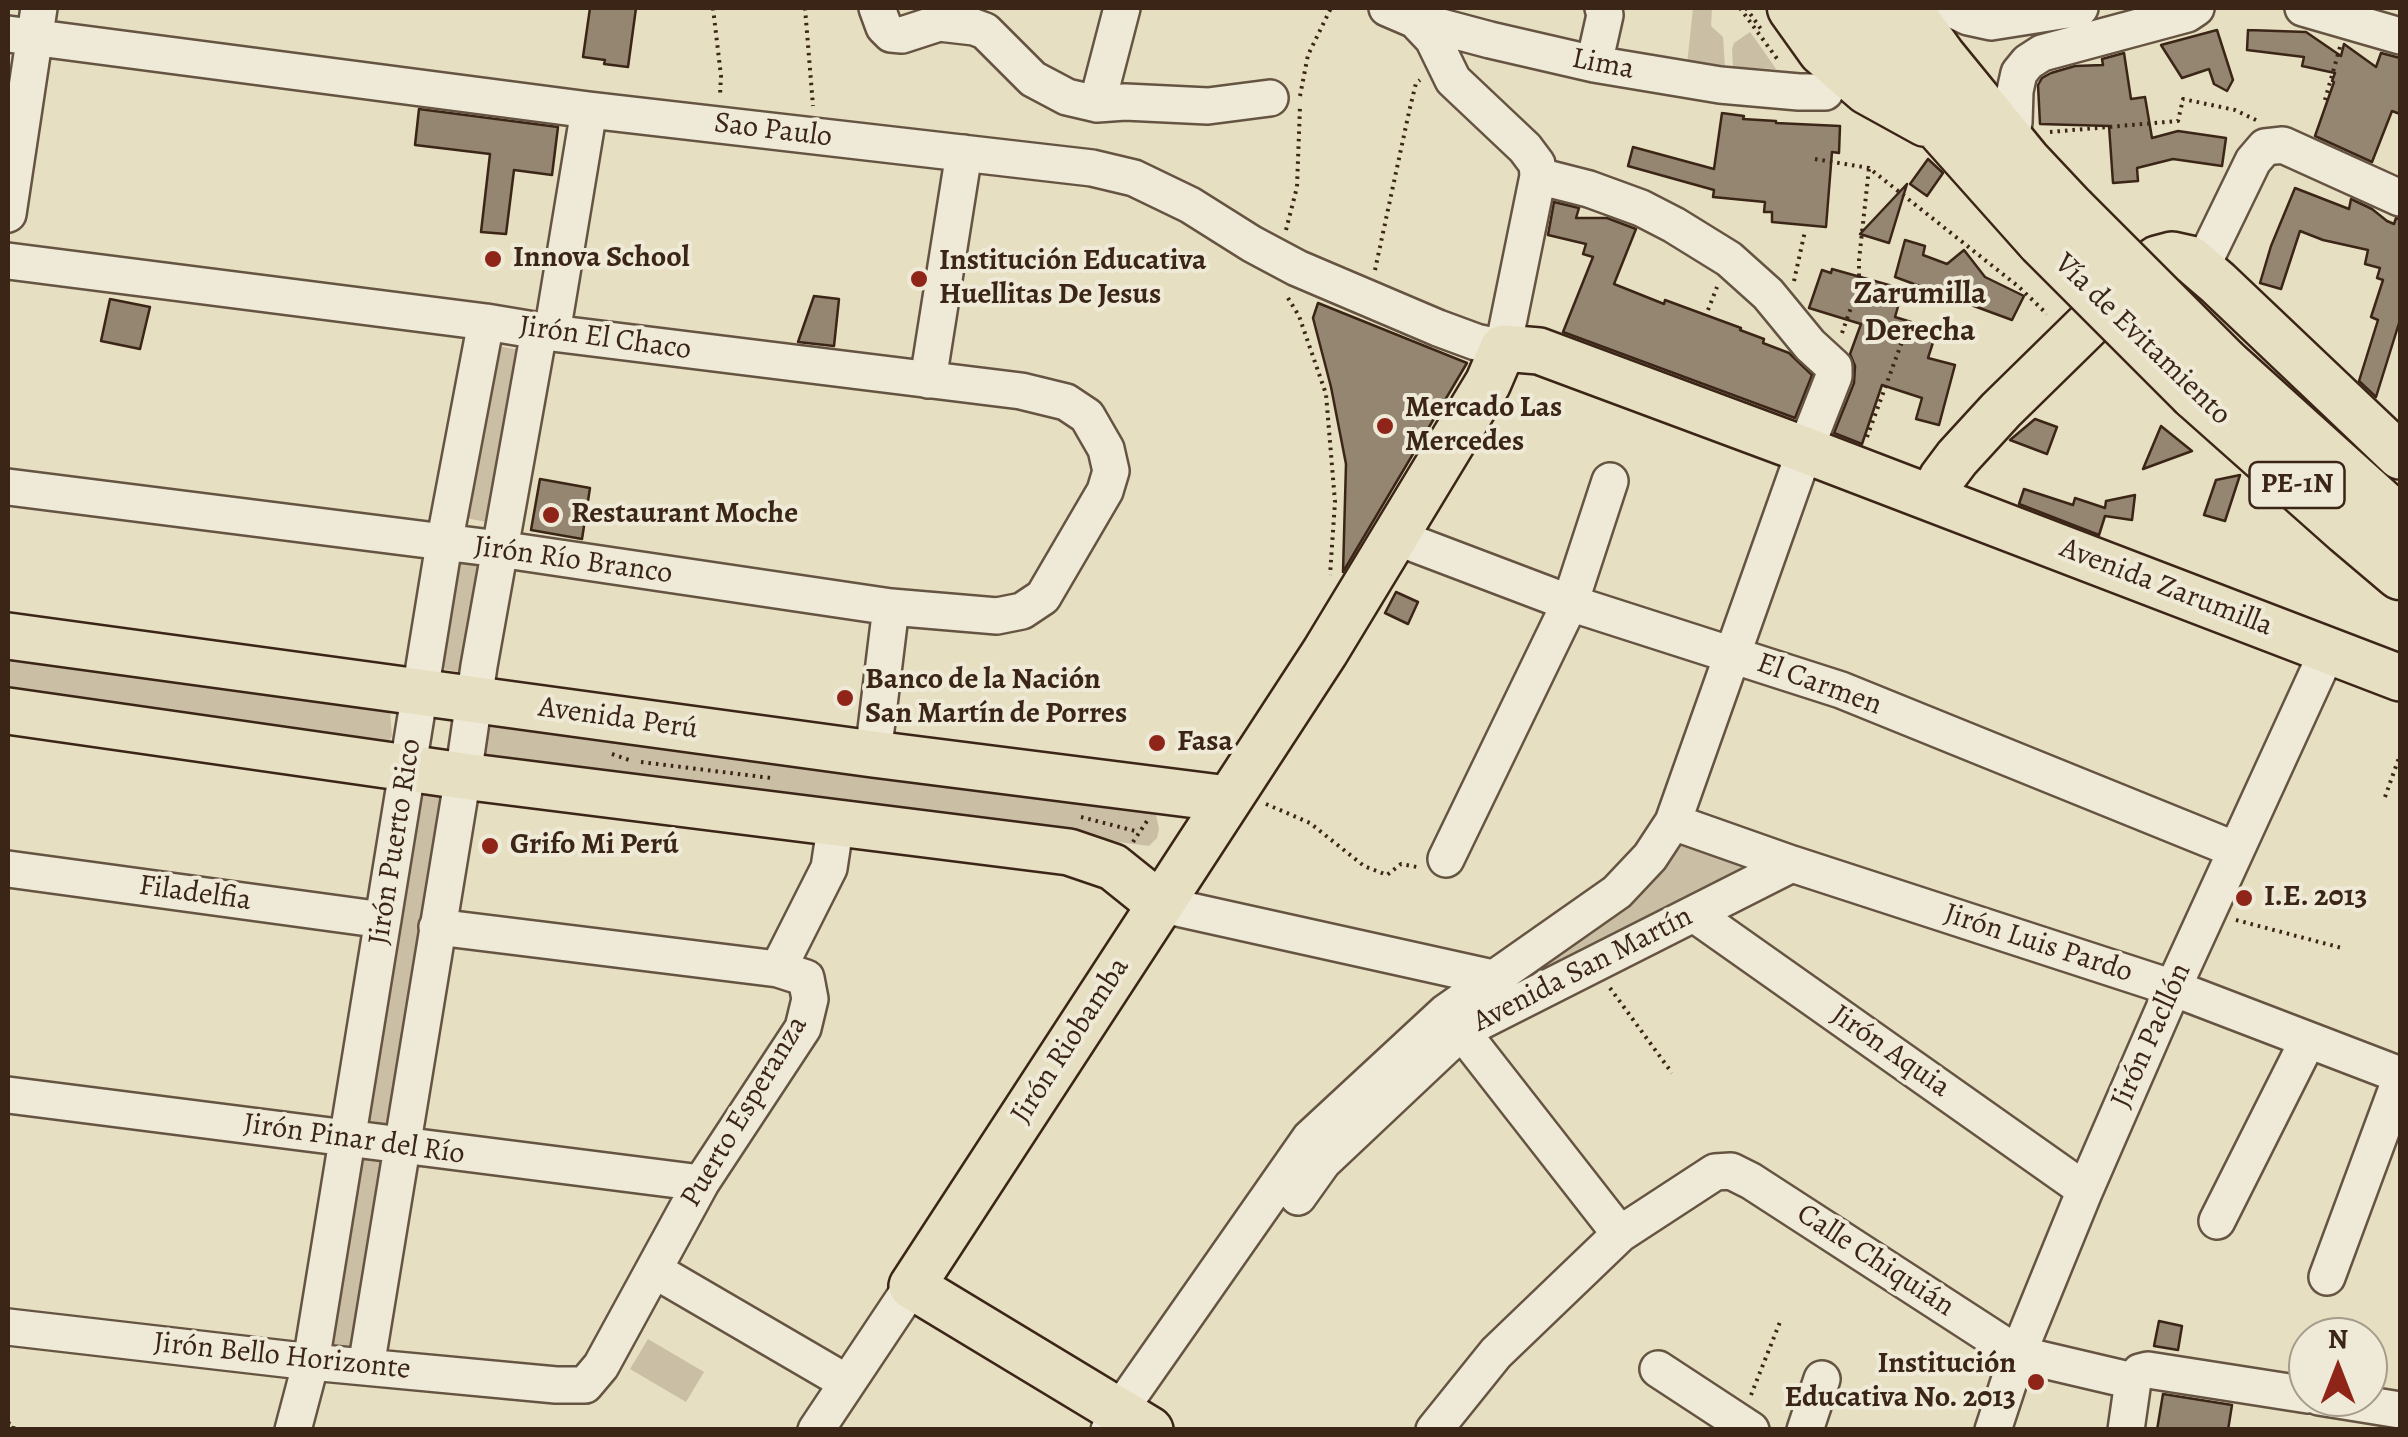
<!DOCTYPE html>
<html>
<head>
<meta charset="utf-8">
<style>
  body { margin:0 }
  #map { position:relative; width:2408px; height:1437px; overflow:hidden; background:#e7dfc2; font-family:Alegreya,serif }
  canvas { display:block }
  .frame { position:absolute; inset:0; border:10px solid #3b2517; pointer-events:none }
  .north { position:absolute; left:2288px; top:1317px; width:100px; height:100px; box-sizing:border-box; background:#efead7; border:2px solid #a79b8a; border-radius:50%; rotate:0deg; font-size:28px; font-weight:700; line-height:40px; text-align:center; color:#3b2517 }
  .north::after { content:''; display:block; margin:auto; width:35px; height:45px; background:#8f2418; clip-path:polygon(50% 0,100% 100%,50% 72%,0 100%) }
</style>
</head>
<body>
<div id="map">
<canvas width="2408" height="1437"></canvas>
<div class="frame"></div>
<div class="north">N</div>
</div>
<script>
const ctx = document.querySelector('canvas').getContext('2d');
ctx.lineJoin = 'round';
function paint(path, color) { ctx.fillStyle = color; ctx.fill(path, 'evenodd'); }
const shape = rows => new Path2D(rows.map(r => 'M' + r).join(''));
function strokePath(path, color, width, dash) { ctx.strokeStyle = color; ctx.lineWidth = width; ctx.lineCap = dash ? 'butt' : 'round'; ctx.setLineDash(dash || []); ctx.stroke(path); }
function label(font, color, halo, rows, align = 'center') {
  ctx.font = font + ' Alegreya,serif'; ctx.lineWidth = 8; ctx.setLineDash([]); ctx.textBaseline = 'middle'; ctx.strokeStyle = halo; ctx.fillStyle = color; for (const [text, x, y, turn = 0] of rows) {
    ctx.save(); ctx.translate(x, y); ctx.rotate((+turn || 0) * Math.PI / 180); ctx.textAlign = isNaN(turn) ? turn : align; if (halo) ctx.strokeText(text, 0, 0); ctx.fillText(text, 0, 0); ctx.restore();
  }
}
const green = shape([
  [1693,8,1712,8,1711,26,1723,37,1725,67,1687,64],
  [1750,32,1763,50,1776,69,1733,67,1732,49,1734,43],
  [494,345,524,351,491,523,461,517],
  [455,556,490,562,472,674,436,668],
  [8,658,390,712,392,736,386,746,8,694],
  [493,726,1128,809,1156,815,1159,829,1157,838,1149,846,488,760,481,753,486,728],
  [415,788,444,792,391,1126,364,1119],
  [1684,839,1754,861,1510,986],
  [356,1158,385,1162,360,1349,331,1345],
  [648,1339,704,1372,686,1402,630,1369]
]);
const building = shape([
  [590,8,636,8,628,67,604,64,605,60,583,57,590,8],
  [2217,30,2233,80,2227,91,2214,84,2209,69,2182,78,2161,45,2217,30],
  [2248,30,2306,32,2341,56,2344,44,2376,67,2381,53,2400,58,2400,114,2392,111,2372,162,2315,136,2334,82,2332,81,2335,73,2302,66,2304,57,2247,50,2248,30],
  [2124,53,2131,99,2145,97,2152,138,2178,131,2226,138,2222,166,2173,159,2137,168,2138,181,2113,183,2109,126,2040,124,2038,85,2042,78,2051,73,2075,66,2103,65,2102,59,2124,53],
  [419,109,558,127,552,175,514,170,506,234,481,232,490,154,415,145,419,109],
  [1722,113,1744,116,1743,119,1776,121,1776,123,1840,126,1839,153,1832,152,1826,227,1772,222,1772,212,1764,212,1765,202,1713,197,1714,190,1628,166,1633,147,1714,169,1722,113],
  [1928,159,1943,173,1927,196,1910,184,1928,159],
  [1907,184,1889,243,1860,234,1907,184],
  [2295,188,2349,209,2351,199,2372,209,2387,221,2394,224,2396,218,2400,219,2400,320,2376,397,2359,381,2378,320,2371,317,2383,280,2377,278,2380,268,2365,264,2368,250,2323,240,2300,231,2281,289,2260,283,2271,246,2295,188],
  [1554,202,1579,208,1576,218,1607,218,1636,229,1614,284,1664,304,1665,300,1741,328,1740,330,1764,339,1763,343,1789,353,1812,375,1795,418,1563,332,1593,257,1583,254,1586,244,1548,235,1554,202],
  [1905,240,1925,246,1923,255,1947,264,1964,250,1985,277,2024,296,2012,320,1895,277,1905,240],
  [1832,269,1903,289,1895,317,1937,330,1928,358,1955,365,1939,425,1916,419,1922,398,1882,385,1862,444,1834,433,1854,383,1855,366,1850,354,1861,324,1809,308,1822,270,1831,273,1832,269],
  [814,296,839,299,834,346,798,342,814,296],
  [110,299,150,307,140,349,101,341,110,299],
  [1318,303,1467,363,1343,572,1346,464,1331,387,1313,318,1318,303],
  [2035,419,2057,427,2047,454,2010,440,2035,419],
  [2161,426,2192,451,2143,469,2161,426],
  [2240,475,2225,521,2204,515,2216,480,2240,475],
  [540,479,590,488,582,539,531,530,540,479],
  [2024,489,2073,505,2075,498,2105,508,2106,501,2135,495,2132,520,2105,516,2099,535,2019,504,2024,489],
  [1396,592,1418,602,1408,624,1385,613,1396,592],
  [2159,1321,2182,1326,2178,1350,2154,1346,2159,1321],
  [2163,1394,2232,1405,2228,1430,2157,1430,2163,1394]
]);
const path = shape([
  [713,8,721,76,720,95],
  [805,8,813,106],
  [1740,8,1778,60],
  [1746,8,1761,29],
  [1300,96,1308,55,1331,8],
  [2325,100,2340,47],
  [2050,132,2178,121,2183,99,2235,110,2258,121],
  [1815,159,1869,168,2019,287,2047,314],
  [1286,230,1297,187,1300,106],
  [1375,270,1409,112,1416,83,1420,80],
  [1794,281,1805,231],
  [1288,298,1299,316,1326,394,1335,502,1330,575],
  [1708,310,1717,287],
  [1842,333,1859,285,1859,260,1869,168],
  [1867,437,1907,328],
  [612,754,632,761],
  [641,762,771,778],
  [2385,797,2400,755],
  [1266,804,1310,823,1364,866,1387,875,1401,864,1417,867],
  [1081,817,1139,832],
  [1133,842,1147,821],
  [2236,920,2342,948],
  [1610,988,1672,1073],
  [1751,1395,1780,1322],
  [8,1423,14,1425,13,1430]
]);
const minor = shape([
  [877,8,884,27,891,34,902,35,939,23,974,27,985,31,1033,79,1067,97,1097,104,1125,102,1208,106,1270,98],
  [1387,8,1415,20,1490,40,1594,64,1720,85,1799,92,1825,92],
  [1949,8,1968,17,1991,22,2080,8],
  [2303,8,2400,36],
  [8,34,589,110,1092,168,1134,178,1190,205,1252,244,1297,268,1438,328,1476,342,1503,348,1538,176,1537,164,1525,148,1453,80,1433,39,1415,20],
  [1594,64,1605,15,1603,8],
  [1097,104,1122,8],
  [2014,123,2015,91,2019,73,2028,62,2042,53,2187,14,2196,8],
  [8,214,39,8],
  [8,261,486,322,552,333,1021,391,1066,402,1087,416,1106,449,1111,471,1105,491,1043,597,1022,611,997,616,891,607,499,549,8,487],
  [2201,268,2253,161,2265,147,2283,145,2400,198],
  [552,333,589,110],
  [928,380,964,153],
  [1396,537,1570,603,1841,690,2236,850],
  [873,754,891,607],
  [1673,822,1792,864,2173,988,2400,1075],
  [1446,859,1570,603,1610,481],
  [8,869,383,920],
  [1159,904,1493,978],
  [1694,914,2085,1190],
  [778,969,829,868,836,822],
  [1448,1014,1620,1234],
  [8,1095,701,1183],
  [1298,1197,1323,1162,1462,1031,1792,864],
  [2217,1221,2308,1040],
  [654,1270,846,1382],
  [2327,1277,2400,1080],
  [8,1327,311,1362,556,1385,585,1385,601,1366,701,1183,803,1028,810,999,806,978,778,969,437,927],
  [366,1367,463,776,479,666,539,331],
  [1658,1369,1751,1430],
  [2319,1397,2400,1410],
  [293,1430,311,1362,444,544,486,322],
  [816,1430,912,1286],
  [1109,1430,1119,1411,1310,1138,1446,1012,1617,892,1650,857,1673,822,1805,450,1834,376,1834,367,1810,345,1768,294,1729,259,1674,225,1641,208,1589,189,1538,176],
  [1434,1430,1496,1353,1620,1234,1715,1172,1731,1171,1751,1181,2018,1354,2133,1381],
  [1805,1430,1822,1379],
  [1993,1430,2018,1354,2085,1190,2173,988,2328,650],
  [2126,1430,2133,1381,2140,1372,2148,1370,2308,1395]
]);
const major = shape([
  [1932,498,1942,478,1957,458,2001,410,2148,266,2157,259,2172,255,2190,259,2218,283,2400,456],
  [8,636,873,754,1228,799],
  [8,711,463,776,1069,852,1113,867,1159,904],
  [1150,1430,912,1286,1325,652,1488,383,1503,348,1539,351,1805,450,2400,678]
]);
const highway = shape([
  [1793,8,1823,50,1868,89,1926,121],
  [1850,8,1943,130,2042,241],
  [1905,8,1941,58,2025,161,2071,210],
  [2224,363,2400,522],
  [2195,394,2348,530,2400,574]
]);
const highwayBridge = shape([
  [2071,210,2224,363],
  [2042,241,2195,394]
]);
const markers = [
  [493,259,10,"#8f2418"],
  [919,279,10,"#8f2418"],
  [1385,426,10,"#8f2418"],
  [551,515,10,"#8f2418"],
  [845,698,10,"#8f2418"],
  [1157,743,10,"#8f2418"],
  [490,846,10,"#8f2418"],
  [2244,898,10,"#8f2418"],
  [2036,1382,10,"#8f2418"]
];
const shields = [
  [2297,485,95]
];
const shieldNames = [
  ["PE-1N",2297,485]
];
const streetNames = [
  ["Lima",1603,65,11],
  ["Sao Paulo",773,131,7],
  ["Jirón El Chaco",605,339,8],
  ["Vía de Evitamiento",2142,340,44],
  ["Jirón Río Branco",573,561,8],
  ["Avenida Zarumilla",2166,588,21],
  ["El Carmen",1819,685,20],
  ["Avenida Perú",618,719,8],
  ["Jirón Puerto Rico",396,842,-81],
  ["Filadelfia",195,894,8],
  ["Jirón Luis Pardo",2038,944,18],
  ["Avenida San Martín",1583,970,-27],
  ["Jirón Pacllón",2152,1036,-66],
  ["Jirón Riobamba",1071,1041,-57],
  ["Jirón Aquia",1890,1052,35],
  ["Puerto Esperanza",745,1112,-59],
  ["Jirón Pinar del Río",354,1140,8],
  ["Calle Chiquián",1875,1261,33],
  ["Jirón Bello Horizonte",282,1357,6]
];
const poiNames = [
  ["Innova School",513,259],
  ["Institución Educativa",939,262],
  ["Huellitas De Jesus",939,296],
  ["Mercado Las",1405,409],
  ["Mercedes",1405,443],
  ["Restaurant Moche",571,515],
  ["Banco de la Nación",865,681],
  ["San Martín de Porres",865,715],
  ["Fasa",1177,743],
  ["Grifo Mi Perú",510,846],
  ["I.E. 2013",2264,898],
  ["Institución",2016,1365,"right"],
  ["Educativa No. 2013",2016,1399,"right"]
];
const neighbourhoodNames = [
  ["Zarumilla",1920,295],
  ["Derecha",1920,332]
];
paint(green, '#cabfa5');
paint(building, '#948670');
strokePath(building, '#3b2517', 2.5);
strokePath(minor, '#665442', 40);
strokePath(major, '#3b2517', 50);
strokePath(highway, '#3b2517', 55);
strokePath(path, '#3b2517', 4, [2.5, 5]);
strokePath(minor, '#efead7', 35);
strokePath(major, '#e7dfc2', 45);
strokePath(highway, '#e7dfc2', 50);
strokePath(highwayBridge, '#3b2517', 55, []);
strokePath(highwayBridge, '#e7dfc2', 50);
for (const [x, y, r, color] of markers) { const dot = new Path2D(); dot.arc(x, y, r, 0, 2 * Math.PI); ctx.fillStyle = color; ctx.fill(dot); strokePath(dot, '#efead7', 4); }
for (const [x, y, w] of shields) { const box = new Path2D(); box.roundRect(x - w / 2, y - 23, w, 46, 8); ctx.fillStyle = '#efead7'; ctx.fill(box); strokePath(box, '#3b2517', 2.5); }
label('bold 28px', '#3b2517', null, shieldNames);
label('30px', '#3b2517', '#efead7', streetNames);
label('bold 30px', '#3b2517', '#efead7', poiNames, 'left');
label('bold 32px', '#3b2517', '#efead7', neighbourhoodNames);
</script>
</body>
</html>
